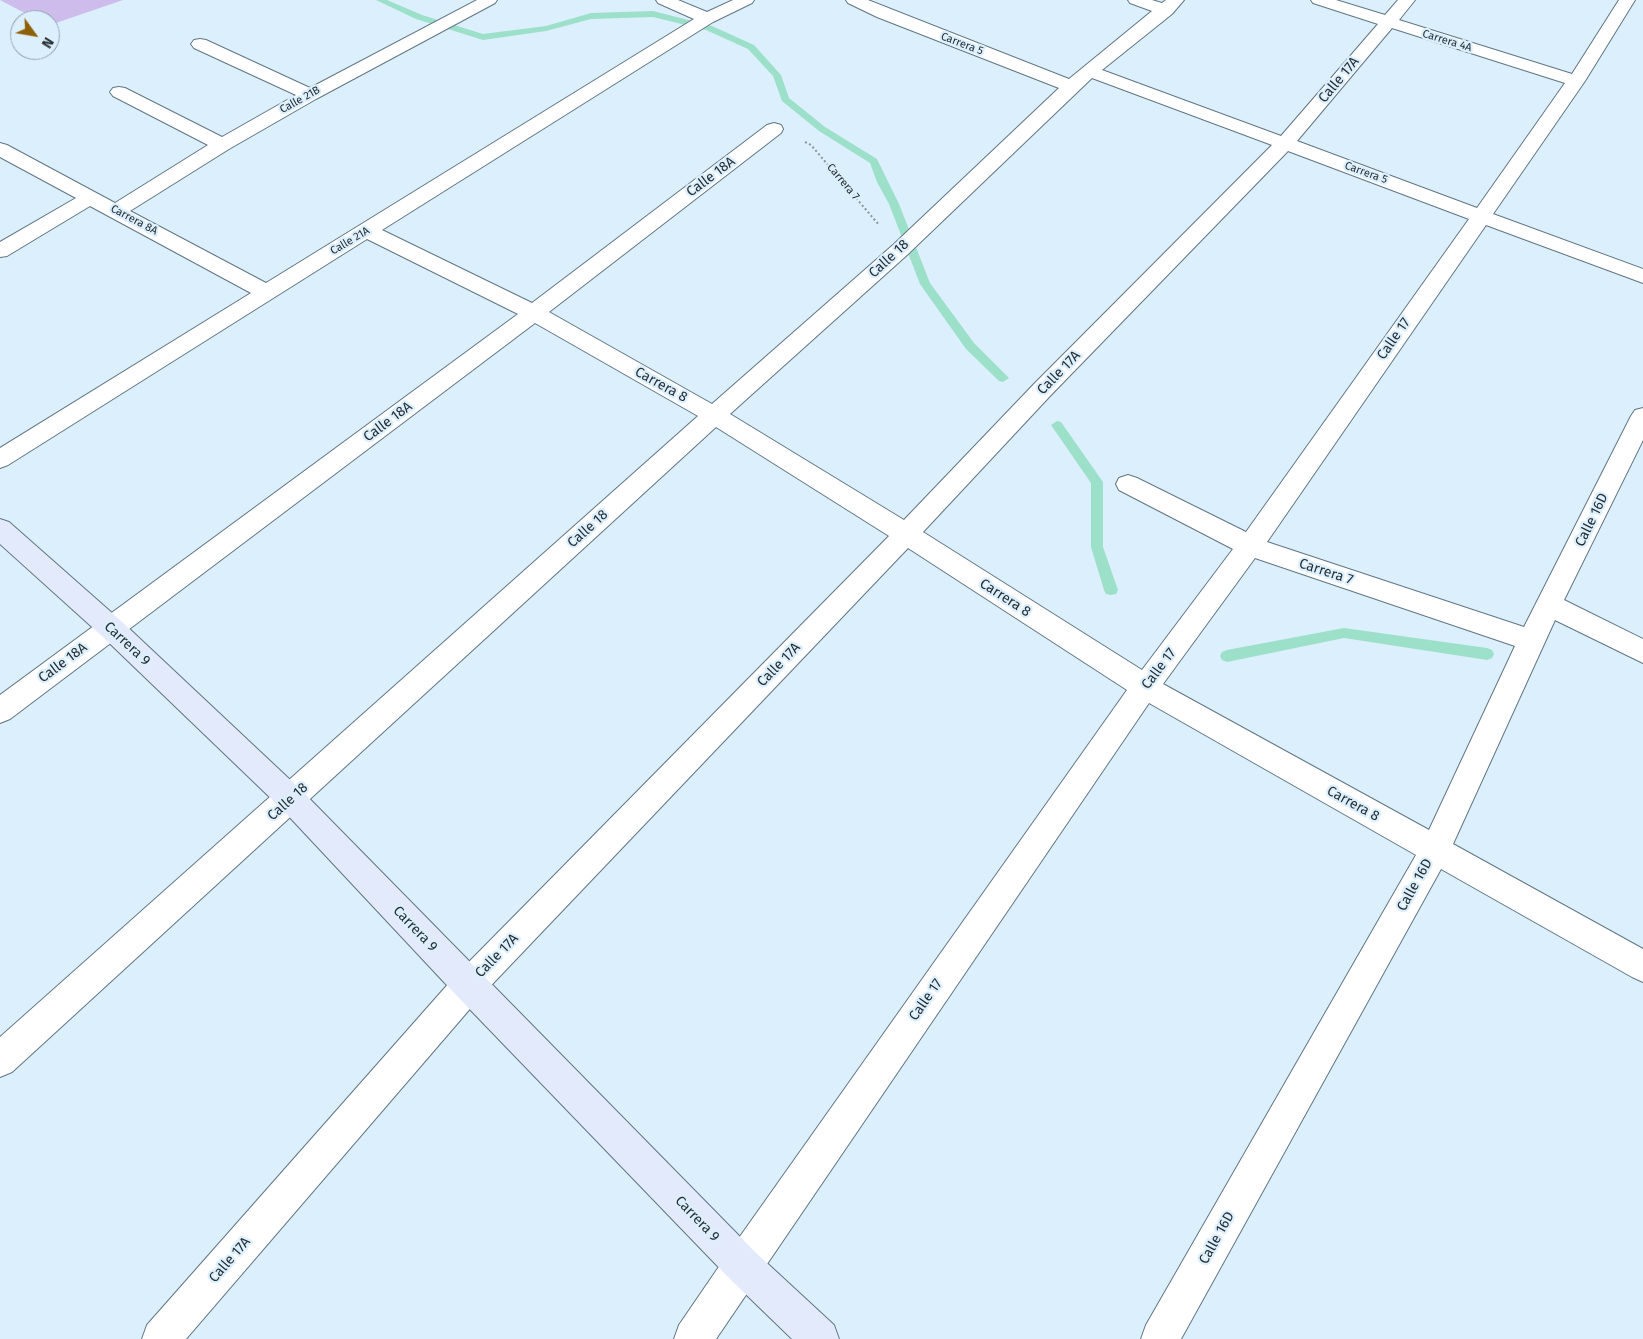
<!DOCTYPE html>
<html>
<head>
<meta charset="utf-8">
<style>
  body { margin:0 }
  #map { position:relative; width:1643px; height:1339px; overflow:hidden; background:#dceffc; font-family:"Fira Sans",sans-serif }
  canvas { display:block }
  .north { position:absolute; left:10px; top:10px; width:50px; height:50px; box-sizing:border-box; background:#dceffc; border:1px solid #93a2ac; border-radius:50%; rotate:122deg; font-size:14px; font-weight:700; line-height:20px; text-align:center; color:#252e34 }
  .north::after { content:''; display:block; margin:auto; width:18px; height:22px; background:#8e6007; clip-path:polygon(50% 0,100% 100%,50% 72%,0 100%) }
</style>
</head>
<body>
<div id="map">
<canvas width="1643" height="1339"></canvas>
<div class="north">N</div>
</div>
<script>
const ctx = document.querySelector('canvas').getContext('2d');
ctx.lineJoin = 'round';
function paint(path, color) { ctx.fillStyle = color; ctx.fill(path, 'evenodd'); }
const shape = rows => new Path2D(rows.map(r => 'M' + r).join(''));
function strokePath(path, color, width, dash) { ctx.strokeStyle = color; ctx.lineWidth = width; ctx.lineCap = dash ? 'butt' : 'round'; ctx.setLineDash(dash || []); ctx.stroke(path); }
function label(font, color, halo, rows, align = 'center') {
  ctx.font = font + ' "Fira Sans",sans-serif'; ctx.lineWidth = 4.5; ctx.setLineDash([]); ctx.textBaseline = 'middle'; ctx.strokeStyle = halo; ctx.fillStyle = color; for (const [text, x, y, turn = 0] of rows) {
    ctx.save(); ctx.translate(x, y); ctx.rotate((+turn || 0) * Math.PI / 180); ctx.textAlign = isNaN(turn) ? turn : align; if (halo) ctx.strokeText(text, 0, 0); ctx.fillText(text, 0, 0); ctx.restore();
  }
}
const green = shape([
  [0,0,123,0,50,25,50,20,38,20]
]);
const stream = shape([
  [376,0,387,0,422,15,483,34,546,26,591,13,653,11,712,26,754,45,781,75,789,98,825,127,877,159,899,204,930,283,974,343,1009,378,1003,382,999,381,966,349,920,284,889,204,877,182,870,163,819,131,782,101,773,76,748,49,706,30,653,17,591,19,546,31,483,40,416,19,376,0],
  [1057,421,1061,422,1103,482,1103,547,1118,590,1116,594,1111,595,1106,594,1104,590,1091,547,1091,483,1051,425,1057,421],
  [1344,628,1487,648,1492,650,1494,654,1492,658,1487,660,1344,638,1227,662,1222,660,1220,656,1222,652,1227,650,1344,628]
]);
const path = shape([
  [805,142,811,145,879,225]
]);
const street = shape([
  [477,0,497,0,495,3,316,99,229,149,130,211,266,283,694,19,658,3,656,0,678,0,707,12,733,0,754,0,752,3,713,22,382,230,532,303,767,125,774,123,781,125,783,129,781,133,549,312,712,404,893,245,1059,88,877,17,848,3,846,0,868,0,1069,79,1152,11,1130,3,1128,0,1152,0,1162,3,1166,0,1184,0,1172,14,1102,70,1281,136,1378,24,1313,3,1311,0,1336,0,1385,15,1398,0,1415,0,1399,20,1572,74,1619,0,1635,0,1585,81,1493,214,1643,269,1643,283,1486,225,1267,542,1524,627,1631,416,1635,410,1643,408,1643,440,1564,600,1643,639,1643,663,1555,620,1453,844,1643,949,1643,982,1632,977,1441,869,1181,1339,1141,1339,1146,1325,1416,855,1149,703,716,1339,674,1339,679,1325,729,1252,1127,690,908,548,481,996,186,1339,142,1339,147,1325,457,974,889,536,716,427,12,1072,0,1077,0,1037,698,416,535,323,10,719,0,723,0,695,518,314,367,239,8,465,0,468,0,448,251,293,90,206,7,256,0,257,0,242,76,198,0,157,0,143,7,145,115,203,208,145,113,96,110,92,113,88,119,87,125,88,222,137,296,95,194,48,191,44,194,40,200,39,206,40,310,88,477,0],
  [1392,28,1565,83,1477,208,1297,141,1392,28],
  [1092,78,1272,145,1034,384,904,520,730,414,907,255,1092,78],
  [1288,151,1469,219,1246,532,1137,478,1128,475,1119,478,1116,484,1119,490,1233,549,1142,670,923,532,1050,396,1288,151],
  [1255,558,1515,646,1429,830,1163,684,1255,558]
]);
const secondary = shape([
  [0,519,9,522,120,620,301,790,755,1252,834,1325,839,1339,792,1339,729,1278,457,996,281,808,102,636,0,544,0,519]
]);
const farStreetnames = [
  ["Carrera 4A",1447,41,17],
  ["Carrera 5",962,44,21],
  ["Calle 21B",300,100,-29],
  ["Carrera 5",1366,173,20],
  ["Carrera 7",843,182,50],
  ["Carrera 8A",134,220,28],
  ["Calle 21A",350,241,-31]
];
const streetNames = [
  ["Calle 17A",1339,80,-50],
  ["Calle 18A",711,177,-37],
  ["Calle 18",889,259,-43],
  ["Calle 17",1394,339,-55],
  ["Calle 17A",1059,373,-46],
  ["Carrera 8",661,385,29],
  ["Calle 18A",388,422,-37],
  ["Calle 16D",1592,520,-64],
  ["Calle 18",588,529,-42],
  ["Carrera 7",1326,572,18],
  ["Carrera 8",1005,598,33],
  ["Carrera 9",127,644,43],
  ["Calle 18A",63,663,-37],
  ["Calle 17A",779,665,-46],
  ["Calle 17",1159,669,-53],
  ["Calle 18",288,802,-42],
  ["Carrera 8",1353,804,29],
  ["Calle 16D",1415,885,-61],
  ["Carrera 9",415,929,46],
  ["Calle 17A",497,956,-46],
  ["Calle 17",926,1000,-55],
  ["Carrera 9",697,1219,46],
  ["Calle 16D",1217,1238,-61],
  ["Calle 17A",230,1260,-49]
];
paint(green, '#cebdec');
paint(stream, '#9ce0ca');
strokePath(street, '#607684', 2);
strokePath(secondary, '#607684', 2);
strokePath(path, '#87959f', 2, [2, 2.5]);
paint(street, '#fff');
paint(secondary, '#e3eafc');
label('11px', '#252e34', '#dceffc', farStreetnames);
label('14px', '#252e34', '#dceffc', streetNames);
</script>
</body>
</html>
